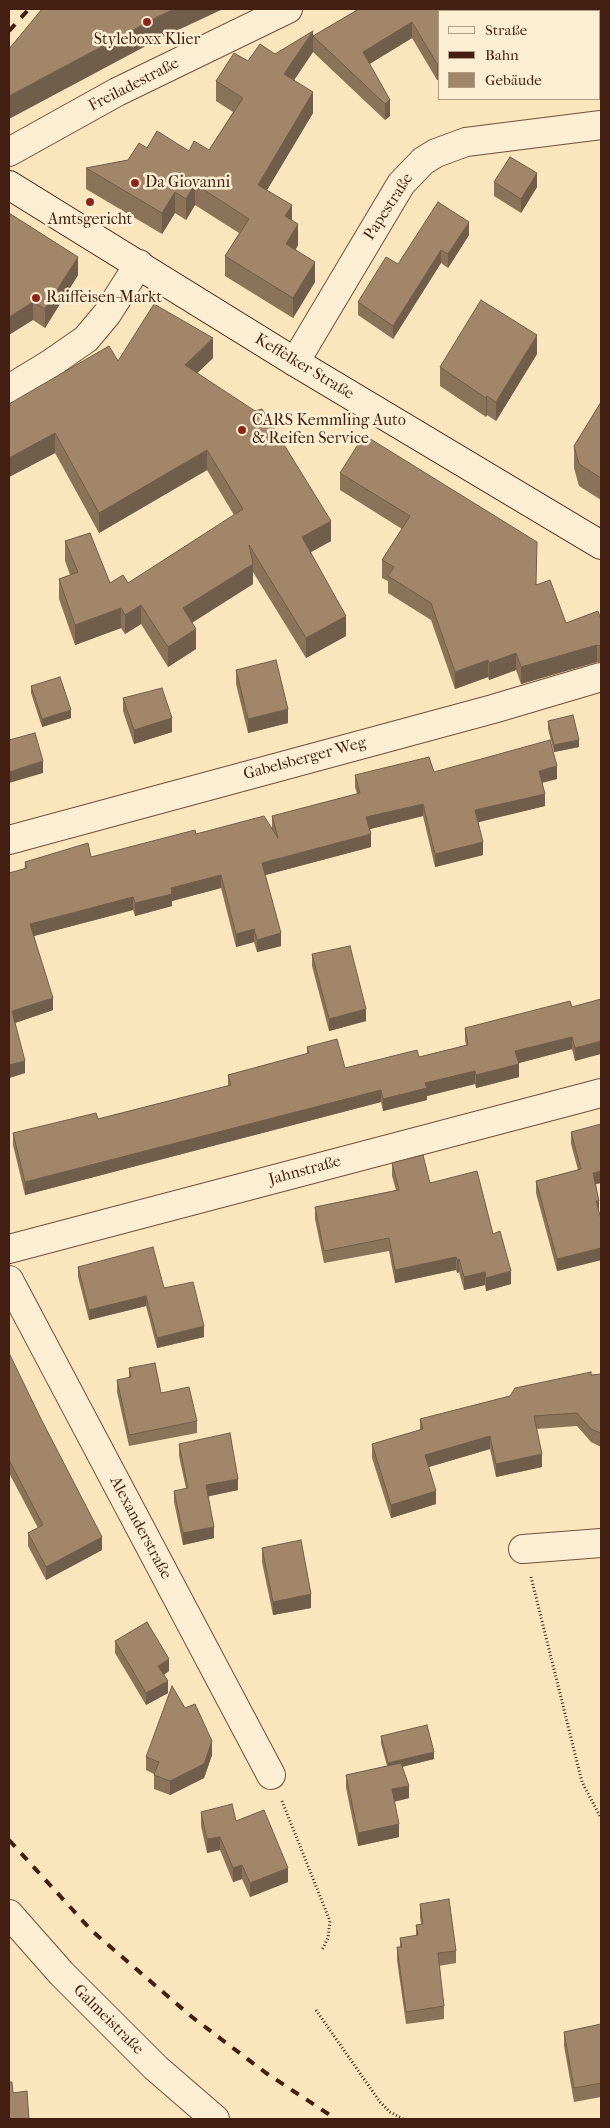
<!DOCTYPE html>
<html>
<head>
<meta charset="utf-8">
<style>
  body { margin:0 }
  #map { position:relative; width:610px; height:2128px; overflow:hidden; background:#fbe5bc; font-family:"IM FELL French Canon",serif }
  canvas { display:block }
  .frame { position:absolute; inset:0; border:10px solid #421f10; pointer-events:none }
  .legend { position:absolute; left:438px; top:10px; width:162px; height:90px; box-sizing:border-box; background:#fceed3; border:1px solid #b29b85; margin:0; padding:6px 9px; list-style:none; font-size:15px; color:#421f10 }
  .legend li { display:flex; align-items:center; gap:10px; height:25px }
  .legend b { width:25px; border:1px solid #b29b85 }
</style>
</head>
<body>
<div id="map">
<canvas width="610" height="2128"></canvas>
<div class="frame"></div>
<ul class="legend">
<li><b style="height:6px;background:#fceed3"></b>Straße</li>
<li><b style="height:6px;background:#421f10"></b>Bahn</li>
<li><b style="height:14px;background:#a28669"></b>Gebäude</li>
</ul>
</div>
<script>
const ctx = document.querySelector('canvas').getContext('2d');
ctx.lineJoin = 'round';
const shape = rows => new Path2D(rows.map(r => 'M' + r).join(''));
function strokePath(path, color, width, dash) { ctx.strokeStyle = color; ctx.lineWidth = width; ctx.lineCap = dash ? 'butt' : 'round'; ctx.setLineDash(dash || []); ctx.stroke(path); }
function paint(path, color) { ctx.fillStyle = color; ctx.fill(path, 'evenodd'); }
function label(font, color, halo, rows, align = 'center') {
  ctx.font = font + ' "IM FELL French Canon",serif'; ctx.lineWidth = 5; ctx.setLineDash([]); ctx.textBaseline = 'middle'; ctx.strokeStyle = halo; ctx.fillStyle = color; for (const [text, x, y, turn = 0] of rows) {
    ctx.save(); ctx.translate(x, y); ctx.rotate((+turn || 0) * Math.PI / 180); ctx.textAlign = isNaN(turn) ? turn : align; if (halo) ctx.strokeText(text, 0, 0); ctx.fillText(text, 0, 0); ctx.restore();
  }
}
const path = shape([
  [531,1577,582,1782,601,1818],
  [282,1801,330,1921,328,1938,322,1950],
  [316,2010,380,2102,390,2112,403,2119]
]);
const street = shape([
  [9,152,117,92,288,9],
  [295,362,401,184,423,161,436,153,466,142,601,125],
  [9,389,50,364,86,339,107,314,139,264],
  [9,840,493,709,601,677],
  [9,1249,601,1093],
  [9,1280,271,1775],
  [523,1549,601,1543],
  [9,1914,62,1974,156,2068,215,2119]
]);
const secondary = shape([
  [9,185,295,362,601,545]
]);
const rail = shape([
  [9,31,29,9],
  [9,1840,92,1931,192,2017,266,2073,336,2119]
]);
const wall = shape([
  [359,9,522,9,522,11,439,11,439,79,437,80,412,38,369,64,390,100,390,116,385,120,313,52,313,36],
  [313,52,294,80,313,113,267,190,292,221,298,245,296,249,315,282,293,318,225,276,225,256,239,233,195,205,186,220,175,213,162,234,86,189,86,168,128,160,189,151,209,150,233,112,216,101,216,81,248,61,275,54],
  [494,182,537,187,521,213,494,196],
  [9,213,78,275,45,328,33,320],
  [469,235,448,268,441,263,393,339,358,315,358,302,398,264],
  [537,354,496,421,487,415,486,417,440,386,440,367],
  [213,358,197,373,331,541,311,552,346,636,306,658,253,572,253,584,192,623,196,649,168,667,141,624,125,634,121,628,75,645,59,599,59,579,70,575,65,561,65,541,110,583,128,583,234,515,207,470,99,533,55,453,9,477,9,404,118,361],
  [601,402,601,500,579,486,574,468,574,446],
  [340,473,536,585,566,623,601,619,601,663,597,662,521,684,516,670,489,680,488,677,455,689,431,620,388,593,388,581,382,578,382,560,402,529,340,490],
  [236,670,288,723,248,733,236,684],
  [31,686,71,718,42,727,31,693],
  [123,698,172,732,134,744,123,711],
  [548,721,579,747,554,752,548,729],
  [434,772,557,779,542,783,545,806,478,822,483,855,435,867,423,816,370,829,371,847,265,875,281,946,257,952,254,942,236,947,221,888,172,901,172,906,135,916,133,910,34,936,53,1010,15,1023,25,1073,9,1078,25,862,91,857,196,834,272,829,272,816,357,794,355,787,355,775],
  [312,954,366,1021,329,1031,312,966],
  [601,999,575,1061,572,1049,519,1063,519,1077,476,1088,475,1084,427,1096,427,1100,383,1111,381,1102,25,1195,13,1145,13,1133,98,1119,228,1086,228,1075,307,1054,307,1047,345,1068,419,1057,466,1045,465,1040,465,1028,572,1007],
  [571,1132,596,1184,599,1212,601,1219,601,1260,557,1271,536,1193,536,1181,578,1170,571,1144],
  [392,1163,430,1183,493,1234,511,1284,486,1291,485,1285,464,1290,459,1272,457,1273,456,1270,395,1283,389,1251,324,1263,315,1219,315,1207,396,1190,392,1176],
  [78,1267,164,1288,204,1337,157,1348,146,1306,89,1320,78,1277],
  [9,1353,102,1550,46,1580,28,1546,28,1533,38,1528,9,1473],
  [129,1368,197,1421,197,1433,129,1446,117,1392,117,1380,129,1378],
  [601,1374,601,1448,601,1447,591,1442,577,1426,536,1429,542,1467,496,1477,490,1449,429,1467,436,1504,391,1518,372,1458,372,1444,420,1430,420,1419,591,1375],
  [179,1444,238,1490,208,1496,214,1538,183,1545,174,1502,174,1491,186,1488,179,1456],
  [262,1548,311,1608,273,1615,262,1562],
  [115,1641,169,1671,164,1675,168,1693,146,1705,115,1653],
  [381,1736,434,1759,402,1767,409,1798,394,1802,399,1837,358,1846,346,1788,346,1775,387,1766,381,1743],
  [212,1755,204,1778,170,1795,154,1789,154,1774,146,1770,146,1757],
  [201,1812,236,1821,288,1882,250,1897,242,1879,233,1882,220,1850,207,1853,201,1826],
  [420,1904,456,1951,456,1963,439,1966,444,2006,444,2019,406,2024,397,1960,397,1947,400,1947,400,1938,416,1936,416,1925,421,1924,420,1917],
  [601,2024,601,2097,574,2102,564,2046,564,2032]
]);
const shadedWall = shape([
  [174,9,223,9,159,39,9,119,9,96,159,16],
  [513,9,522,9,522,11,509,11],
  [412,22,412,38,363,68,363,52],
  [313,31,313,52,284,95,284,74],
  [439,63,439,79,437,80,437,64],
  [313,92,313,113,258,205,258,185],
  [390,100,390,116,385,120,385,104],
  [537,173,537,187,521,213,521,199],
  [195,184,195,205,186,220,186,199],
  [175,192,175,213,162,234,162,213],
  [292,205,292,226,285,216],
  [469,222,469,235,448,268,448,254],
  [298,224,298,245,286,264,286,244],
  [441,250,441,263,393,339,393,326],
  [78,257,78,275,45,328,45,309],
  [315,262,315,282,293,318,293,298],
  [33,302,33,320,9,335,9,317],
  [537,335,537,354,496,421,496,402],
  [213,338,213,358,185,385,185,365],
  [487,396,487,415,486,417,486,398],
  [55,433,55,453,9,477,9,458],
  [207,450,207,470,99,533,99,513],
  [331,521,331,541,302,557,302,537],
  [253,564,253,584,183,628,183,608],
  [141,605,141,624,125,634,125,615],
  [121,608,121,628,75,645,75,625],
  [346,616,346,636,306,658,306,638],
  [196,629,196,649,168,667,168,647],
  [597,645,597,662,521,684,521,667],
  [516,653,516,670,489,680,489,663],
  [488,660,488,677,455,689,455,672],
  [288,709,288,723,248,733,248,719],
  [71,710,71,718,42,727,42,719],
  [172,718,172,732,134,744,134,730],
  [579,740,579,747,554,752,554,745],
  [43,761,43,773,9,783,9,772],
  [557,766,557,779,539,783,539,771],
  [545,794,545,806,475,823,475,810],
  [423,804,423,816,366,830,366,817],
  [371,834,371,847,262,876,262,863],
  [483,842,483,855,435,867,435,854],
  [221,875,221,888,172,901,172,906,135,916,135,903,171,888],
  [133,897,133,910,30,937,30,924],
  [254,929,254,942,236,947,236,934],
  [281,933,281,946,257,952,257,940],
  [53,998,53,1010,12,1024,12,1011],
  [366,1009,366,1021,329,1031,329,1019],
  [572,1037,572,1049,515,1064,515,1051],
  [601,1041,601,1054,575,1061,575,1048],
  [25,1061,25,1073,9,1078,9,1065],
  [519,1064,519,1077,476,1088,476,1075],
  [475,1071,475,1084,427,1096,427,1100,383,1111,383,1099,425,1083],
  [381,1090,381,1102,25,1195,25,1182],
  [601,1171,601,1183,593,1185,593,1173],
  [596,1201,599,1201,599,1213],
  [601,1248,601,1260,557,1271,557,1259],
  [456,1257,456,1270,395,1283,395,1270],
  [459,1259,459,1272,457,1273,457,1260],
  [511,1271,511,1284,486,1291,486,1278],
  [485,1272,485,1285,464,1290,464,1277],
  [146,1296,146,1306,89,1320,89,1310],
  [204,1326,204,1337,157,1348,157,1338],
  [490,1436,490,1449,425,1468,425,1455],
  [542,1454,542,1467,496,1477,496,1464],
  [238,1479,238,1490,206,1497,206,1485],
  [436,1491,436,1504,391,1518,391,1505],
  [214,1527,214,1538,183,1545,183,1533],
  [102,1537,102,1550,46,1580,46,1567],
  [311,1594,311,1608,273,1615,273,1602],
  [169,1659,169,1671,158,1678,158,1666],
  [168,1681,168,1693,146,1705,146,1693],
  [212,1741,212,1755,204,1778,170,1795,170,1781],
  [434,1752,434,1759,388,1770,388,1763],
  [409,1786,409,1798,392,1802,392,1789],
  [399,1824,399,1837,358,1846,358,1833],
  [220,1837,220,1850,207,1853,207,1839],
  [242,1865,242,1879,233,1882,233,1868],
  [288,1868,288,1882,250,1897,250,1883]
]);
const building = shape([
  [42,9,174,9,159,16,9,96,9,49,42,9],
  [359,9,513,9,509,11,439,11,439,63,437,64,412,22,363,52,390,100,385,104,313,36,359,9],
  [313,31,284,74,313,92,258,185,292,205,285,216,298,224,286,244,315,262,293,298,225,256,249,219,195,184,186,199,175,192,162,213,86,168,128,160,139,143,147,148,157,131,189,151,194,141,209,150,243,98,216,81,234,53,248,61,260,44,275,54,313,31],
  [510,157,537,173,521,199,494,182,510,157],
  [438,202,469,222,448,254,441,250,393,326,358,302,386,257,398,264,438,202],
  [9,213,78,257,45,309,33,302,9,317,9,213],
  [481,300,537,335,496,402,487,396,486,398,440,367,481,300],
  [154,304,213,338,185,365,255,411,262,409,331,521,302,537,346,616,306,638,249,545,253,564,183,608,196,629,168,647,141,605,125,615,121,608,75,625,59,579,78,572,65,541,90,533,110,583,123,575,128,583,243,509,207,450,99,513,55,433,9,458,9,404,109,346,118,361,154,304],
  [601,402,601,478,579,464,574,446,601,402],
  [364,435,537,542,536,585,550,580,566,623,598,611,601,619,601,646,597,645,521,667,516,653,489,663,488,660,455,672,431,603,388,576,394,567,382,560,410,516,340,473,364,435],
  [276,660,288,709,248,719,236,670,276,660],
  [60,677,71,710,42,719,31,686,60,677],
  [162,688,172,718,134,730,123,698,162,688],
  [573,715,579,740,554,745,548,721,573,715],
  [35,733,43,761,9,772,9,740,35,733],
  [550,740,557,766,539,771,545,794,475,810,483,842,435,854,423,804,366,817,371,834,262,863,281,933,257,940,254,929,236,934,221,875,171,888,172,894,135,903,133,897,30,924,53,998,12,1011,25,1061,9,1065,9,873,27,868,25,862,88,843,91,857,195,830,196,834,264,816,278,838,272,816,360,793,355,775,429,757,434,772,550,740],
  [350,946,366,1009,329,1019,312,954,350,946],
  [601,999,601,1041,575,1048,572,1037,515,1051,519,1064,476,1075,475,1071,425,1083,427,1088,383,1099,381,1090,25,1182,13,1133,96,1113,98,1119,231,1085,228,1075,309,1053,307,1047,337,1039,345,1068,417,1050,419,1057,468,1045,465,1028,570,1001,572,1007,601,999],
  [601,1124,601,1171,593,1173,599,1201,596,1201,601,1219,601,1248,557,1259,536,1181,581,1169,571,1132,601,1124],
  [423,1155,430,1183,477,1171,493,1234,500,1231,511,1271,486,1278,485,1272,464,1277,459,1259,457,1260,456,1257,395,1270,389,1238,324,1251,315,1207,399,1190,392,1163,423,1155],
  [153,1247,164,1288,193,1282,204,1326,157,1338,146,1296,89,1310,78,1267,153,1247],
  [9,1353,40,1417,102,1537,46,1567,28,1533,43,1525,9,1460,9,1353],
  [155,1363,161,1393,189,1387,197,1421,129,1435,117,1380,131,1377,129,1368,155,1363],
  [591,1372,591,1375,601,1374,601,1434,601,1433,591,1429,577,1413,534,1416,542,1454,496,1464,490,1436,425,1455,436,1491,391,1505,372,1444,423,1429,420,1419,510,1396,515,1388,591,1372],
  [230,1433,238,1479,206,1485,214,1527,183,1533,174,1491,188,1488,179,1444,230,1433],
  [301,1540,311,1594,273,1602,262,1548,301,1540],
  [147,1622,169,1659,158,1666,168,1681,146,1693,115,1641,147,1622],
  [172,1686,185,1708,195,1704,212,1741,204,1764,170,1781,154,1775,159,1762,146,1757,172,1686],
  [427,1725,434,1752,388,1763,381,1736,427,1725],
  [401,1763,409,1786,392,1789,399,1824,358,1833,346,1775,401,1763],
  [232,1804,236,1821,264,1810,288,1868,250,1883,242,1865,233,1868,220,1837,207,1839,201,1812,232,1804],
  [449,1899,456,1951,438,1953,444,2006,406,2012,397,1947,402,1947,400,1938,418,1935,416,1925,423,1924,420,1904,449,1899],
  [601,2024,601,2083,574,2088,564,2032,601,2024],
  [9,2082,12,2082,13,2093,27,2091,29,2119,9,2119,9,2082]
]);
const markers = [
  [147,22,5,"#8f2418"],
  [135,183,5,"#8f2418"],
  [90,202,5,"#8f2418"],
  [36,298,5,"#8f2418"],
  [242,430,5,"#8f2418"]
];
const poiNames = [
  ["Styleboxx Klier",147,40,"center"],
  ["Da Giovanni",145,183],
  ["Amtsgericht",90,220,"center"],
  ["Raiffeisen-Markt",46,298],
  ["CARS Kemmling Auto",252,421],
  ["& Reifen Service",252,439]
];
const streetNames = [
  ["Freiladestraße",134,85,-27],
  ["Papestraße",389,207,-57],
  ["Keffelker Straße",304,367,31],
  ["Gabelsberger Weg",305,759,-15],
  ["Jahnstraße",305,1171,-15],
  ["Alexanderstraße",140,1528,62],
  ["Galmeistraße",108,2020,45]
];
strokePath(street, '#70503b', 30);
strokePath(secondary, '#421f10', 30);
strokePath(path, '#421f10', 3, [1, 2.5]);
strokePath(street, '#fceed3', 28);
strokePath(secondary, '#fceed3', 28);
strokePath(rail, '#421f10', 4, [9, 9]);
paint(wall, '#8b735a');
paint(shadedWall, '#715e4a');
paint(building, '#a28669');
strokePath(building, '#715e4a', 1);
for (const [x, y, r, color] of markers) { const dot = new Path2D(); dot.arc(x, y, r, 0, 2 * Math.PI); ctx.fillStyle = color; ctx.fill(dot); strokePath(dot, '#fceed3', 2); }
label('16px', '#421f10', '#fceed3', poiNames, 'left');
label('16px', '#421f10', '#fceed3', streetNames);
</script>
</body>
</html>
